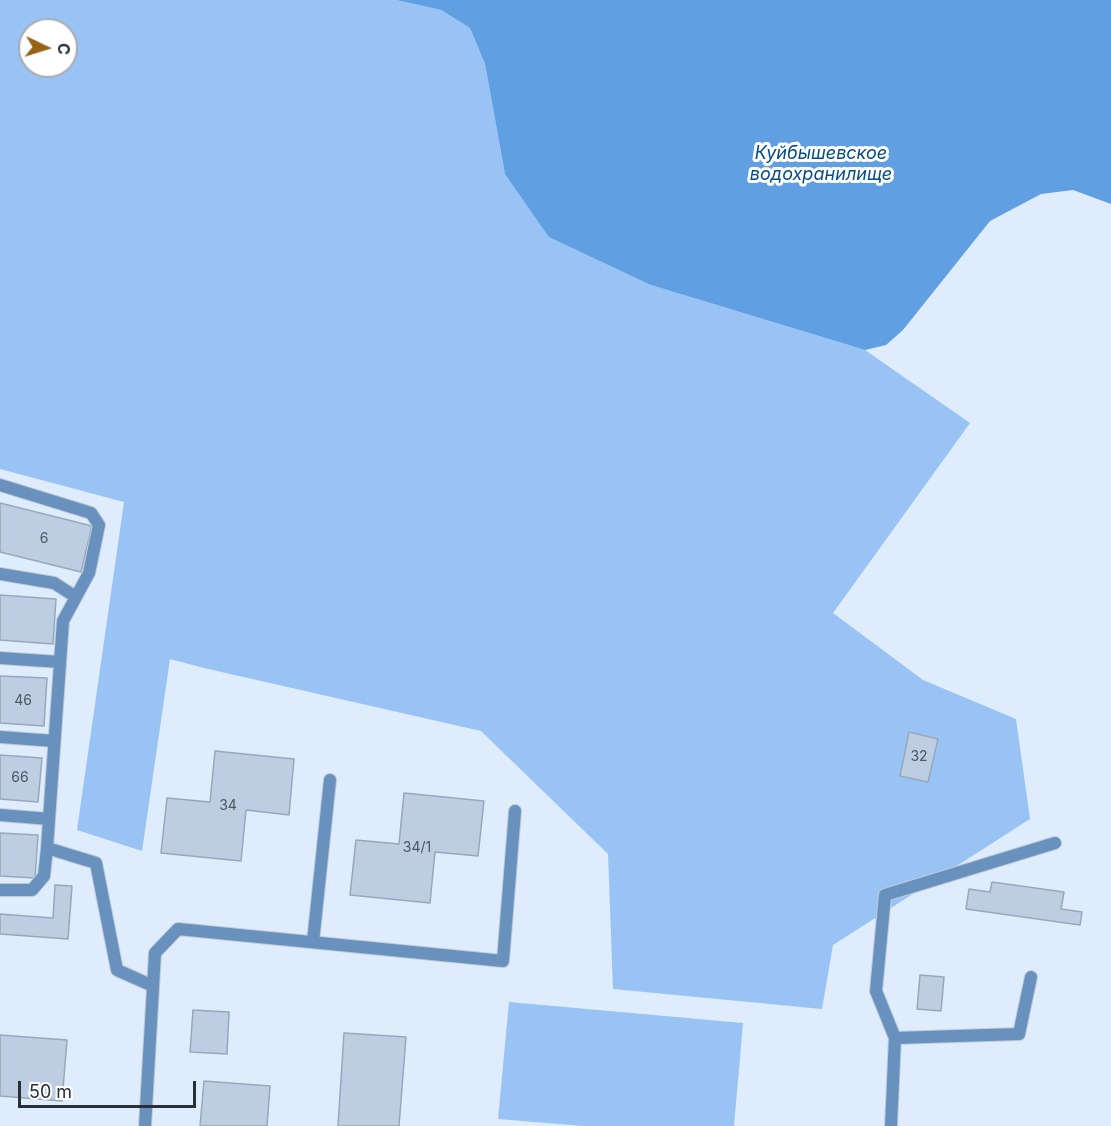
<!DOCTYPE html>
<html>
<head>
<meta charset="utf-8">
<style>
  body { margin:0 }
  #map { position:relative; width:1111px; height:1126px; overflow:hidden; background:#deecfc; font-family:Inter,sans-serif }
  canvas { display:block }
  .north { position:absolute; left:18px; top:18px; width:60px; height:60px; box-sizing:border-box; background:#fff; border:2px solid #a9acaf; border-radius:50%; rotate:94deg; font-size:16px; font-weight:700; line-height:24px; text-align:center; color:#282f37 }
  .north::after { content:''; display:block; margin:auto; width:21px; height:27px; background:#966317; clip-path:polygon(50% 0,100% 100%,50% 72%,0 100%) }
  .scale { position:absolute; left:18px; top:1081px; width:178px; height:27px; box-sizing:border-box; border:3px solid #282f37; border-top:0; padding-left:8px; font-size:18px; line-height:21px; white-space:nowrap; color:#282f37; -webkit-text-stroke:4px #fff; paint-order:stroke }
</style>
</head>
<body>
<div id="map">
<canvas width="1111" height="1126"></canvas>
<div class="north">С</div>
<div class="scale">50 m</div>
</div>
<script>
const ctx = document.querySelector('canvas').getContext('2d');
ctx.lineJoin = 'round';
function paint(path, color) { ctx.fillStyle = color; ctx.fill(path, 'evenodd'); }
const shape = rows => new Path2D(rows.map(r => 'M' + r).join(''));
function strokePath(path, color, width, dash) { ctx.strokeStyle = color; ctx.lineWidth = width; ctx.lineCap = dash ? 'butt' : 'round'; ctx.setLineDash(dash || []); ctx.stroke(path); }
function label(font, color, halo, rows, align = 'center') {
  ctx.font = font + ' Inter,sans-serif'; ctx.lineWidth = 6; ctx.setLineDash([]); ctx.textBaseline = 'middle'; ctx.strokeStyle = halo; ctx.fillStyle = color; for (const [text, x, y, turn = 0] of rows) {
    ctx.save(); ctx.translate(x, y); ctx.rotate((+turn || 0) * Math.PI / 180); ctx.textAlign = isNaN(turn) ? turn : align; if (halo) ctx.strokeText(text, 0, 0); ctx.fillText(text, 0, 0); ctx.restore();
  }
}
const green = shape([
  [0,0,396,0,441,10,470,28,485,64,505,174,651,285,865,350,970,423,833,613,923,680,1016,719,1030,819,833,945,822,1009,613,989,608,854,481,731,204,668,170,659,142,851,77,830,124,502,0,469],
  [30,30,66,30,66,66,30,66],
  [509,1002,743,1023,734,1126,583,1126,498,1119]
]);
const water = shape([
  [396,0,1111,0,1111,204,1073,190,1041,194,990,221,903,330,886,345,865,350,651,285,549,237,505,174,485,64,470,28,441,10]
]);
const building = shape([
  [0,503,92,526,81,572,0,552,0,503],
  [0,595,56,599,53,644,0,640,0,595],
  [0,676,47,678,44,726,0,723,0,676],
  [909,732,938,739,928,782,900,776,909,732],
  [215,751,294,759,289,815,246,810,241,861,161,853,167,798,210,802,215,751],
  [0,755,42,758,38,802,0,799,0,755],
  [404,793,484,801,478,856,435,852,430,903,350,895,356,840,399,844,404,793],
  [0,833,38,835,35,878,0,876,0,833],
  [992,882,1064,892,1061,909,1082,912,1080,925,966,909,969,889,990,892,992,882],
  [55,885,72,886,68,939,0,934,0,914,53,918,55,885],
  [920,975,944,977,941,1011,917,1009,920,975],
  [193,1010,229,1012,227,1054,190,1052,193,1010],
  [344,1033,406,1037,399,1126,338,1126,344,1033],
  [0,1035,67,1040,62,1101,0,1096,0,1035],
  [204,1081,270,1086,267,1126,200,1126,204,1081]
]);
const lane = shape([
  [0,485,91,513,99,525,89,573,63,621,47,848,96,863,117,970,153,986],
  [0,574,54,583,76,597],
  [0,658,60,662],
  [0,737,54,741],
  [0,815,49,819],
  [0,890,32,890,44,876,47,848],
  [313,942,330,780],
  [895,1038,1019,1034,1031,977],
  [145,1126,155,953,178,929,503,961,515,811],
  [891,1126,895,1038,876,991,885,895,1055,843]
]);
const numberNames = [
  ["6",44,539],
  ["46",23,701],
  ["32",919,757],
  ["66",20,778],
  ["34",228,806],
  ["34/1",417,848]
];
const waterNames = [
  ["Куйбышевское",821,154],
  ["водохранилище",821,175]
];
paint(green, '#98c3f4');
paint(water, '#609fe2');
paint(building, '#bdcee2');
strokePath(building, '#97a8bb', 1.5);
strokePath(lane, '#bdcad9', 14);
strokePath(lane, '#6991be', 12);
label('14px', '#4d5762', null, numberNames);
label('italic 18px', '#054d8a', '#fff', waterNames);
</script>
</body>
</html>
